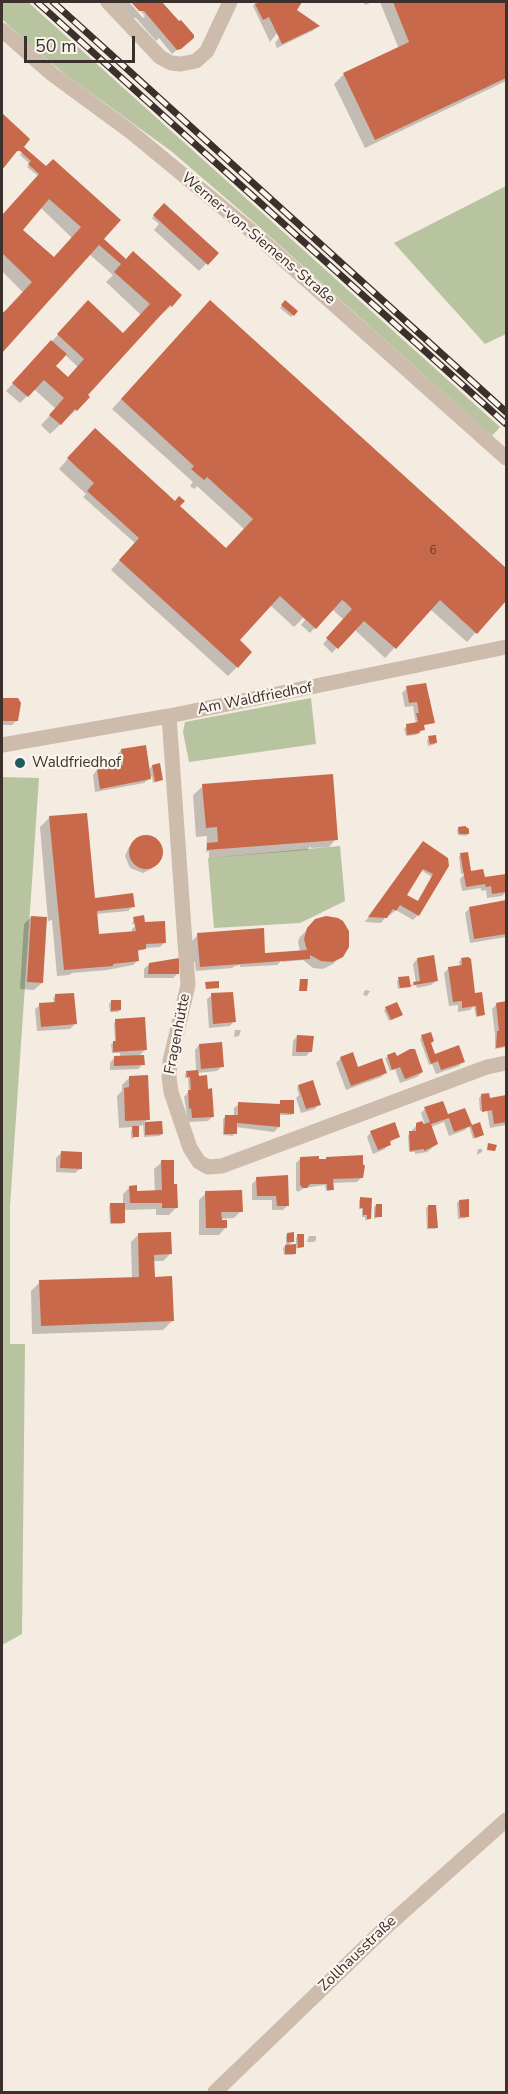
<!DOCTYPE html>
<html>
<head>
<meta charset="utf-8">
<style>
  body { margin:0 }
  #map { position:relative; width:508px; height:2094px; overflow:hidden; background:#f4ebe1; font-family:"Nunito Sans",sans-serif }
  canvas { display:block }
  .frame { position:absolute; inset:0; border:3px solid #3b302b; pointer-events:none }
  .scale { position:absolute; left:24px; top:36px; width:111px; height:27px; box-sizing:border-box; border:3px solid #3b302b; border-top:0; padding-left:8px; font-size:18px; line-height:21px; white-space:nowrap; color:#3b302b; -webkit-text-stroke:4px #fbf5ee; paint-order:stroke }
</style>
</head>
<body>
<div id="map">
<canvas width="508" height="2094"></canvas>
<div class="frame"></div>
<div class="scale">50 m</div>
</div>
<script>
const ctx = document.querySelector('canvas').getContext('2d');
ctx.lineJoin = 'round';
function paint(path, color) { ctx.fillStyle = color; ctx.fill(path, 'evenodd'); }
const shape = rows => new Path2D(rows.map(r => 'M' + r).join(''));
function strokePath(path, color, width, dash) { ctx.strokeStyle = color; ctx.lineWidth = width; ctx.lineCap = dash ? 'butt' : 'round'; ctx.setLineDash(dash || []); ctx.stroke(path); }
function label(font, color, halo, rows, align = 'center') {
  ctx.font = font + ' "Nunito Sans",sans-serif'; ctx.lineWidth = 4.5; ctx.setLineDash([]); ctx.textBaseline = 'middle'; ctx.strokeStyle = halo; ctx.fillStyle = color; for (const [text, x, y, turn = 0] of rows) {
    ctx.save(); ctx.translate(x, y); ctx.rotate((+turn || 0) * Math.PI / 180); ctx.textAlign = isNaN(turn) ? turn : align; if (halo) ctx.strokeText(text, 0, 0); ctx.fillText(text, 0, 0); ctx.restore();
  }
}
const green = shape([
  [2,2,28,2,500,427,492,436,257,225,171,151,66,75,30,45,2,19],
  [506,186,506,334,485,344,394,243],
  [311,698,316,744,189,762,183,732,185,722],
  [2,777,39,778,10,1206,10,1344,25,1344,22,1634,2,1645],
  [340,846,345,901,300,923,214,928,208,858]
]);
const shadow = shape([
  [118,2,129,2,143,18,145,16,133,2,160,2,192,37,172,54,159,38,156,41,136,18,132,18],
  [256,2,301,2,270,42,253,6],
  [363,2,373,2,365,5],
  [380,2,506,2,506,81,365,148,334,84,344,74,399,49],
  [295,15,318,26,314,30,277,48,275,43],
  [2,115,28,139,2,169],
  [24,149,102,240,171,306,161,315,160,314,86,395,76,410,50,434,41,425,56,409,34,389,20,403,6,391,81,310,123,335,141,315,106,282,113,275,89,254,39,309,2,271,2,216,38,176,27,167,30,164,20,155],
  [41,208,72,238,53,259,21,229],
  [64,354,78,367,68,379,54,366],
  [164,205,217,253,199,271,154,230,159,224,152,218],
  [210,302,506,570,506,599,467,642,430,609,385,658,354,629,332,653,323,644,344,620,332,609,310,633,301,625,305,620,303,618,294,627,270,605,237,641,237,667,228,676,111,570,135,543,83,497,86,494,59,469,85,439,178,506,226,549,244,529,197,486,194,489,190,486,193,482,112,409],
  [286,302,296,311,291,317,280,308],
  [407,688,433,722,422,726,423,730,416,735,406,736,404,728,416,724,413,706,405,707,402,693],
  [2,699,17,699,17,720,12,725,2,725],
  [429,738,435,743,433,745,428,746,427,740],
  [121,750,148,771,152,766,159,765,162,779,153,783,152,776,144,783,95,792,93,775,97,770,118,767,117,755],
  [203,786,336,839,329,847,311,848,311,846,307,850,209,858,209,851,206,852,207,836,196,837,193,795],
  [49,818,94,901,133,906,128,911,95,914,97,937,132,933,132,929,137,924,132,924,134,919,143,921,165,942,160,947,145,948,143,950,137,951,138,960,133,965,107,970,72,973,69,975,57,976,52,920,48,921,40,827],
  [459,828,468,834,466,836,458,835,457,830],
  [147,836,159,842,161,856,151,869,143,873,130,868,125,856,129,847,134,842],
  [418,848,446,859,418,915,413,920,396,910,390,915,388,914,381,923,365,922],
  [421,870,432,877,417,902,405,895],
  [461,855,470,873,484,879,505,875,506,892,502,896,487,898,486,890,481,891,481,888,462,891,460,879,465,873,461,874,459,856],
  [506,902,506,937,470,943,465,913,470,908],
  [31,917,42,983,34,990,20,989,24,924],
  [316,921,341,956,333,964,323,969,313,968,303,960,282,962,282,960,277,965,240,967,240,965,235,966,232,968,196,971,195,962,192,962,191,942,198,935,264,955,300,952,298,941,300,937],
  [417,959,436,981,431,985,417,988,416,985,398,989,397,981,399,979,409,986,416,983,413,964],
  [461,960,473,995,484,1014,482,1016,476,1017,474,1006,470,1010,458,1012,458,1005,449,1006,444,973,449,968,460,966,459,962],
  [149,964,178,973,173,978,144,978,144,969],
  [365,990,370,991,367,996,363,995],
  [212,995,234,1021,230,1026,209,1028,207,999],
  [55,996,75,1024,70,1029,37,1031,35,1009,40,1005,54,1004,53,998],
  [111,1002,120,1010,118,1012,110,1012,109,1004],
  [506,1003,506,1047,495,1049,495,1035,492,1009,496,1005],
  [386,1008,401,1015,389,1021,384,1010],
  [116,1021,146,1049,138,1057,143,1064,138,1069,110,1070,110,1063,114,1058,120,1058,120,1053,112,1053,111,1044,115,1042,114,1023],
  [235,1030,241,1030,239,1036,234,1037],
  [297,1036,311,1051,306,1056,292,1056,293,1041],
  [422,1037,430,1043,434,1055,463,1061,459,1066,436,1074,432,1064,429,1065,420,1039],
  [199,1045,222,1066,217,1071,197,1073,213,1116,208,1121,188,1122,184,1097,189,1091,188,1078,185,1078,185,1074,196,1071,195,1050],
  [394,1054,396,1058,422,1072,417,1077,400,1083,395,1069,390,1071,385,1058],
  [341,1058,357,1069,386,1072,381,1077,346,1090,336,1063],
  [130,1077,148,1119,144,1123,161,1122,162,1134,160,1136,144,1137,143,1125,137,1127,138,1136,131,1139,131,1130,133,1127,119,1128,117,1096,122,1091,122,1085],
  [298,1086,319,1104,315,1109,301,1113,296,1098,299,1095,297,1088],
  [481,1096,489,1100,506,1097,506,1125,490,1128,487,1110,480,1111,479,1098],
  [281,1101,292,1113,291,1115,279,1115,279,1127,274,1132,236,1127,233,1136,223,1135,223,1119,225,1117,234,1117,234,1108,239,1104,279,1105],
  [425,1109,447,1116,464,1110,471,1127,479,1124,483,1135,473,1139,469,1126,465,1130,449,1136,444,1122,431,1127,437,1143,432,1148,427,1152,415,1154,415,1152,409,1152,408,1135,412,1133,412,1130,417,1125,426,1128,421,1113],
  [371,1132,398,1136,389,1143,385,1149,373,1154,367,1137],
  [478,1149,482,1149,482,1152,477,1155],
  [61,1153,80,1169,75,1173,56,1172,56,1158],
  [301,1158,317,1161,333,1158,362,1177,357,1182,332,1183,332,1189,330,1191,326,1191,325,1185,304,1188,298,1192,296,1190,296,1163],
  [162,1162,173,1186,177,1207,169,1215,156,1215,156,1209,124,1210,124,1222,122,1224,110,1224,109,1206,111,1204,123,1204,123,1194,130,1187,136,1192,155,1192,154,1169],
  [257,1179,287,1206,283,1210,272,1210,272,1200,252,1200,252,1184],
  [206,1193,241,1211,234,1218,220,1219,226,1227,219,1235,199,1235,199,1200],
  [361,1199,370,1218,368,1220,365,1220,365,1217,362,1217,362,1209,359,1209,359,1201],
  [459,1201,468,1216,466,1218,458,1219,457,1203],
  [376,1205,381,1216,374,1219,374,1207],
  [428,1206,437,1227,435,1229,427,1229,426,1208],
  [287,1234,293,1241,288,1246,296,1246,296,1238,298,1236,304,1246,295,1249,293,1255,284,1255,283,1248,286,1245,286,1236],
  [138,1235,170,1254,163,1261,153,1261,153,1276,172,1321,163,1330,32,1334,31,1291,40,1282,132,1279,131,1242],
  [309,1236,316,1236,316,1240,314,1242,307,1242]
]);
const building = shape([
  [131,2,162,2,179,21,181,20,194,35,194,38,181,49,177,50,144,11,139,11],
  [261,2,302,2,297,10,320,26,282,44,269,17,263,20,255,4],
  [393,2,506,2,506,78,375,140,343,73,409,42],
  [2,113,30,139,24,147,46,166,53,159,121,220,104,239,126,259,133,251,182,295,172,307,170,305,88,395,90,397,77,411,75,409,61,425,49,415,64,398,44,380,28,397,12,383,51,340,67,354,56,366,68,377,84,359,57,334,88,300,123,333,150,304,114,272,121,264,99,245,2,353,2,313,5,311,32,282,2,253,2,215,39,174,28,164,31,161,20,151,17,151,2,170],
  [49,199,81,227,54,257,23,230],
  [164,203,219,253,208,265,153,215],
  [210,300,506,568,506,601,477,634,440,600,396,649,364,621,338,649,326,638,352,609,345,602,342,600,316,629,280,596,240,640,252,652,238,668,119,560,139,538,87,491,94,483,67,458,95,428,175,501,179,496,185,501,180,506,226,548,253,519,207,477,204,480,191,469,194,466,121,399],
  [285,300,298,311,294,316,281,305],
  [426,683,435,723,424,725,425,730,419,731,420,733,407,735,406,724,418,722,416,713,419,713,417,702,409,703,406,686],
  [2,698,18,698,21,703,18,721,2,721],
  [436,735,437,743,430,744,428,736],
  [146,745,151,779,100,789,97,769,123,765,121,749],
  [160,763,163,780,155,782,152,765],
  [333,774,338,840,207,850,207,843,218,842,217,827,206,828,202,784],
  [87,813,95,898,133,893,135,907,97,911,99,934,136,931,133,917,144,915,145,922,165,921,166,943,146,944,146,949,138,950,139,961,113,964,113,966,64,970,49,816],
  [465,826,469,829,469,834,459,834,458,827],
  '129 852a17 17 0 1 1 34 0a17 17 0 1 1-34 0Z',
  [423,841,448,858,449,866,419,916,400,905,396,911,393,909,387,918,368,917],
  [423,869,433,874,418,901,407,895],
  [468,852,471,871,483,869,485,877,506,874,506,892,492,894,491,886,486,887,485,884,466,887,460,853],
  [506,900,506,934,474,939,469,907],
  [31,916,47,917,43,983,27,982],
  [326,916,338,918,343,921,349,931,349,947,343,957,337,960,332,962,321,961,310,955,310,959,200,967,197,933,264,928,265,953,307,950,304,939,307,928,315,919],
  [434,955,438,981,414,985,413,982,420,981,417,958],
  [468,957,471,959,475,993,482,992,485,1015,477,1016,476,1006,462,1008,462,1001,453,1002,448,967,462,965,461,958],
  [179,958,179,974,148,974,149,963],
  [409,976,411,987,400,988,398,977],
  [300,979,308,979,307,991,299,991],
  [219,981,219,988,206,989,205,982],
  [233,992,236,1022,213,1024,211,993],
  [74,993,77,1024,41,1027,39,1003,55,1002,55,994],
  [111,1000,121,1000,121,1010,111,1011],
  [506,1001,506,1046,496,1048,497,1031,499,1031,496,1003],
  [397,1002,403,1015,391,1020,385,1007],
  [145,1017,147,1050,113,1052,113,1041,116,1041,115,1019],
  [431,1032,434,1041,431,1043,435,1054,459,1045,465,1062,441,1070,438,1061,431,1064,421,1035],
  [297,1035,314,1036,312,1052,296,1052],
  [222,1042,224,1067,201,1069,199,1044],
  [410,1049,415,1049,423,1072,405,1079,400,1067,392,1070,387,1055,395,1052,397,1056],
  [353,1052,358,1067,382,1058,387,1073,351,1086,340,1057],
  [144,1055,145,1065,114,1066,114,1056],
  [198,1070,199,1076,207,1075,208,1089,212,1088,214,1117,192,1118,191,1108,189,1109,188,1090,191,1090,190,1077,187,1077,186,1071],
  [148,1075,150,1120,125,1121,124,1088,129,1087,129,1076],
  [313,1080,321,1105,306,1109,298,1085],
  [489,1093,490,1098,506,1095,506,1122,494,1124,492,1110,482,1112,481,1094],
  [280,1100,294,1100,294,1114,280,1113,280,1127,237,1123,237,1134,224,1134,225,1115,238,1115,238,1102,280,1104],
  [443,1101,448,1114,465,1108,472,1125,480,1122,484,1135,475,1138,471,1126,454,1132,449,1118,431,1124,438,1144,424,1151,424,1149,410,1151,409,1131,416,1131,416,1123,422,1121,424,1124,430,1122,424,1107],
  [162,1121,163,1134,145,1135,145,1122],
  [395,1122,400,1137,390,1141,391,1145,378,1150,370,1131],
  [132,1126,139,1126,139,1137,133,1137],
  [488,1143,497,1145,495,1151,487,1150],
  [61,1151,82,1152,82,1169,60,1168],
  [363,1155,363,1164,365,1166,363,1178,333,1179,334,1190,327,1190,327,1184,310,1184,307,1188,303,1188,300,1185,300,1157,319,1156,319,1159,326,1159,326,1157],
  [161,1160,174,1160,174,1184,177,1184,178,1208,162,1208,162,1203,130,1203,129,1186,137,1185,137,1191,162,1190],
  [288,1175,289,1206,277,1206,276,1196,257,1196,256,1177],
  [242,1190,243,1212,221,1212,222,1220,227,1220,227,1228,206,1228,205,1191],
  [360,1197,372,1198,371,1219,367,1219,367,1215,363,1215,363,1208,360,1208],
  [469,1199,469,1217,460,1217,459,1200],
  [110,1203,125,1203,125,1223,111,1223],
  [376,1204,382,1204,382,1217,375,1217],
  [428,1205,436,1205,438,1228,428,1228],
  [171,1232,172,1254,154,1255,155,1277,172,1276,174,1321,41,1326,39,1280,139,1277,138,1233],
  [294,1232,294,1242,287,1242,287,1233],
  [297,1234,304,1234,304,1247,298,1248],
  [296,1244,296,1254,285,1254,285,1245]
]);
const minor = shape([
  [108,2,160,57,171,63,181,64,196,61,207,51,230,2],
  [2,30,52,74,131,132,256,235,506,458],
  [169,716,188,985,170,1061,169,1077,171,1092,190,1148,199,1162,208,1167,222,1166,487,1067,506,1063],
  [2,745,169,716,506,647],
  [215,2092,384,1929,506,1820]
]);
const rail = shape([
  [37,2,506,424],
  [53,2,506,412]
]);
const markers = [
  [20,763,6,"#1f5a5e"]
];
const numberNames = [
  ["6",433,551]
];
const streetNames = [
  ["Werner-von-Siemens-Straße",258,239,40],
  ["Am Waldfriedhof",255,699,-11],
  ["Fragenhütte",178,1034,-79],
  ["Zollhausstraße",358,1954,-44]
];
const poiNames = [
  ["Waldfriedhof",32,763]
];
paint(green, '#b8c4a0');
paint(shadow, '#0003');
paint(building, '#c8694b');
strokePath(minor, '#cdbbac', 15);
strokePath(rail, '#3b302b', 7);
strokePath(rail, '#fbf5ee', 4.5, [14]);
for (const [x, y, r, color] of markers) { const dot = new Path2D(); dot.arc(x, y, r, 0, 2 * Math.PI); ctx.fillStyle = color; ctx.fill(dot); strokePath(dot, '#fbf5ee', 2); }
label('12px', '#5e3e33', null, numberNames);
label('15px', '#3b302b', '#fbf5ee', streetNames);
label('15px', '#3b302b', '#fbf5ee', poiNames, 'left');
</script>
</body>
</html>
